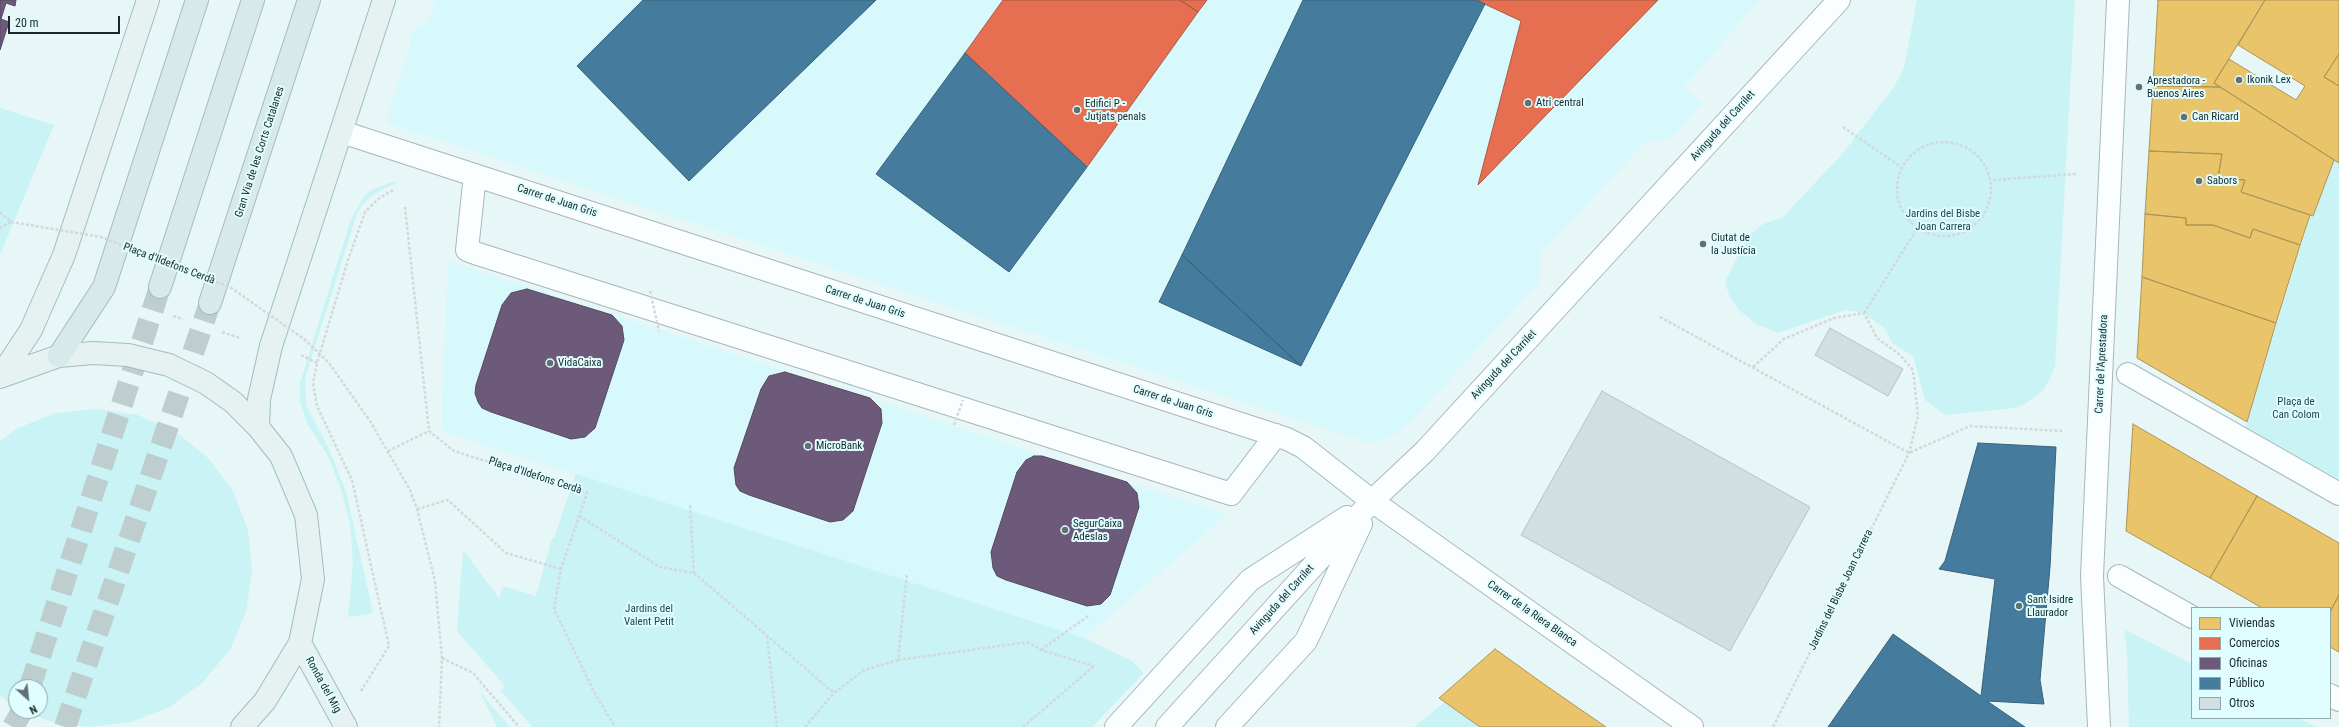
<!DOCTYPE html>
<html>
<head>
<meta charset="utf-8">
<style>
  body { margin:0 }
  #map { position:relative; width:2339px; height:727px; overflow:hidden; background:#e7f7f8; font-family:"Roboto Condensed",sans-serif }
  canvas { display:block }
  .legend { position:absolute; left:2191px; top:607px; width:140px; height:112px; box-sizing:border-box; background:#e0fdff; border:1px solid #91a8a9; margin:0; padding:5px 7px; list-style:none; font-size:12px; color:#1a2829 }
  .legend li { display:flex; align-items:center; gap:8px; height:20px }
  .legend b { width:20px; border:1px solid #91a8a9 }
  .north { position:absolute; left:8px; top:679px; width:40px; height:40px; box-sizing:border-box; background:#e0fdff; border:1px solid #91a8a9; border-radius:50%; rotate:153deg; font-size:11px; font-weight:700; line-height:16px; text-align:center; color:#1a2829 }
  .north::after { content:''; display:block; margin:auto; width:14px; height:18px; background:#627071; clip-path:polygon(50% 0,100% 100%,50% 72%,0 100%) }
  .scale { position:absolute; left:8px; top:16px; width:112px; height:18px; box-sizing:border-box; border:2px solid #1a2829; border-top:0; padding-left:5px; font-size:12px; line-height:14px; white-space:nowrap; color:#1a2829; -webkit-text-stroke:3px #e0fdff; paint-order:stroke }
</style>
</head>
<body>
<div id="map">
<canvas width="2339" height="727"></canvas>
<ul class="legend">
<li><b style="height:11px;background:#e9c46a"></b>Viviendas</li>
<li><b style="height:11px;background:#e76f51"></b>Comercios</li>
<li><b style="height:11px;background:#6d597a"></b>Oficinas</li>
<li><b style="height:11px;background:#457b9d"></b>Público</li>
<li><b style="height:11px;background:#d1dfe0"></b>Otros</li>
</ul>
<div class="north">N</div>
<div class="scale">20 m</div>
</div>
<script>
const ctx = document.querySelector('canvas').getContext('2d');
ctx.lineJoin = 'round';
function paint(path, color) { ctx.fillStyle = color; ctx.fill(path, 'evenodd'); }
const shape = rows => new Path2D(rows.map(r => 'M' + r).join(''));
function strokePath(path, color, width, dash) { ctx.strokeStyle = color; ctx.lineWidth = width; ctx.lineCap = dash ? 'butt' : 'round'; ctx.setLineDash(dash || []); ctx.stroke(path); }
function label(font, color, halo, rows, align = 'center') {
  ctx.font = font + ' "Roboto Condensed",sans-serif'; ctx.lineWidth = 4; ctx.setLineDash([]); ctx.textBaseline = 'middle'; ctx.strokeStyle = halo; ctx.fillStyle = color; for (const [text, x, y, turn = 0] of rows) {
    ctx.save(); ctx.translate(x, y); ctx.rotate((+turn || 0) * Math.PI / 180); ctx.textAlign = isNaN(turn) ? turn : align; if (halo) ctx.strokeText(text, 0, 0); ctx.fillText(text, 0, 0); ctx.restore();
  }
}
const built = shape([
  [435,0,1765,0,1758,2,1684,87,1703,103,1671,138,1644,144,1540,254,1540,281,1410,423,1394,435,1381,441,1366,442,386,123,414,30,428,22],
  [448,261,1227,515,1084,638,441,431]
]);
const green = shape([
  [1917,0,2075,0,2055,367,2044,390,2025,404,2015,408,1945,415,1925,400,1913,356,1893,344,1884,328,1864,313,1845,310,1778,333,1756,324,1739,310,1729,295,1725,282,1747,237,1763,224,1783,217,1843,153,1894,87,1904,68],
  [0,108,54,125,0,255],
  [2334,160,2339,163,2339,483,2245,429,2310,215,2313,216],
  [395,181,396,184,385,188,372,196,363,204,357,214,305,378,306,405,329,449,346,492,373,613,348,617,353,564,350,524,341,489,328,456,307,423,300,402,300,383,350,222,357,208,365,195,373,189],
  [96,409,138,415,176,432,208,458,233,491,248,530,252,571,246,612,230,650,203,682,170,707,131,722,88,727,48,721,26,711,40,711,40,687,16,687,16,707,0,696,0,441,16,429,55,413],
  [576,474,1084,638,1132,661,1144,673,1092,727,532,727,501,691,505,686,457,631,463,550,499,598,503,586,536,596,552,538,554,538],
  [2126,630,2192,664,2192,718,2298,718,2316,727,2129,727,2127,650,2124,631,2126,632],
  [480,692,510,727,497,727],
  [1445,702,1480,727,1414,727]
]);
const homes = shape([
  [2158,0,2265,0,2214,83,2220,87,2153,86,2158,0],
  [2265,0,2339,0,2339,54,2324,77,2339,86,2339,163,2214,83,2229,59,2296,100,2305,86,2238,45,2265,0],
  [2339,54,2339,86,2324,77,2339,54],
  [2153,86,2220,87,2334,160,2313,216,2241,192,2245,180,2218,178,2222,154,2149,151,2153,86],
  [2149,151,2222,154,2218,178,2245,180,2241,192,2310,215,2300,245,2253,229,2250,238,2213,225,2186,225,2186,218,2145,214,2149,151],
  [2145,214,2186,218,2186,225,2213,225,2250,238,2253,229,2300,245,2276,323,2142,277,2145,214],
  [2142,277,2276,323,2247,422,2137,358,2142,277],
  [2133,424,2257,496,2210,578,2126,531,2133,424],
  [2257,496,2339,543,2339,595,2330,612,2330,608,2262,608,2210,578,2257,496],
  [2339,595,2339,652,2330,647,2330,612,2339,595],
  [1495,649,1548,687,1606,727,1480,727,1439,698,1495,649]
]);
const shops = shape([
  [1003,0,1180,0,1198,12,1087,167,965,53,1003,0],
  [1180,0,1207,0,1198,12,1180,0],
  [1476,0,1658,0,1478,185,1521,21,1476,0]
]);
const offices = shape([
  [0,0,16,0,15,6,6,3,1,19,9,22,0,50,0,0],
  [527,289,612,315,622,326,624,340,595,428,585,437,571,439,491,412,482,408,478,402,475,393,476,385,502,305,511,293,527,289],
  [785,372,870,398,881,409,882,423,853,511,843,520,830,522,749,495,740,491,736,485,734,468,761,389,769,376,785,372],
  [1034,456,1042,456,1127,482,1137,493,1139,507,1110,595,1101,604,1087,606,1006,580,997,576,993,568,991,552,1017,472,1026,460,1034,456]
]);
const public = shape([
  [643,0,876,0,689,181,577,66,643,0],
  [1303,0,1476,0,1485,4,1301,366,1182,255,1303,0],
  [965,53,1087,167,1009,272,876,174,965,53],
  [1182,255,1301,366,1159,302,1182,255],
  [1978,443,2056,447,2050,567,2040,680,2044,704,1987,701,2025,727,1828,727,1893,634,1981,696,1995,579,1939,569,1945,561,1978,443]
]);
const building = shape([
  [1830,328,1903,369,1888,396,1815,355,1830,328],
  [1602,391,1810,507,1730,651,1521,535,1602,391]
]);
const highwayTunnel = shape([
  [30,687,160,287],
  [13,727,22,711],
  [65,727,210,303]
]);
const path = shape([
  [1843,127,1901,167],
  '1897 189a47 47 0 1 1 94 0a47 47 0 1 1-94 0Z',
  [1993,180,2076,174],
  [405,207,429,431,454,451,587,493,561,569,554,609,594,692,615,727],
  [0,212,11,222,0,228],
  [1864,313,1917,229],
  [173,316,183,319],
  [1660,317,1909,453,1970,426,2063,431],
  [222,332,240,338],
  [301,355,317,363],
  [1753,367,1784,339,1834,318,1864,313,1877,338,1899,354,1913,370,1918,416,1909,453,1773,727],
  [388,451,429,431],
  [417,509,448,500,506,553,561,569],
  [579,516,660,567,694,573,690,504],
  [694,573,834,693,864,670,898,660,907,574],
  [767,636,777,727],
  [1041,650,1088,616],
  [442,658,473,673,519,727],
  [898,660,1028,642,1041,650,1094,666],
  [361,691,389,646,352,480,317,406,313,383,317,363,348,260,365,212,378,199,393,190],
  [805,727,834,693],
  [1023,727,1094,666]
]);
const minor = shape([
  [342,132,1287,439,1303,447,1372,501,1692,727],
  [475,175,467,250,475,253,1231,494,1276,435],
  [2128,374,2339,494],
  [2119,576,2192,617],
  [2330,695,2339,700],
  [1116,727,1250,580,1347,517],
  [1167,727,1372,501,1425,451,1839,0],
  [1227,727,1306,641,1361,524],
  [2099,727,2092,576,2118,0]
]);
const major = shape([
  [0,377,59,356,93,353,128,355,169,365,206,383,233,402,258,427,281,456,306,515,313,579,300,643,265,701,242,727],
  [0,377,31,330,64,255,148,0],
  [258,427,259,399,271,346,384,0],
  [300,643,346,727]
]);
const highway = shape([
  [160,287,253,0],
  [210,303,309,0],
  [59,356,104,287,197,0]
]);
const pathBridge = shape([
  [11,222,101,237,230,287,304,339,329,363,370,421,410,490,417,509,435,581,442,658,439,727],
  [650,291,659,331],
  [954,425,963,400]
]);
const markers = [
  [2239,80,4,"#627071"],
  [2139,87,4,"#627071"],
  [1528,103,4,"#627071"],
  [1077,110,4,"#627071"],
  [2184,117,4,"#627071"],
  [2199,181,4,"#627071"],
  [1703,244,4,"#627071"],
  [550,363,4,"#627071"],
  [808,446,4,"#627071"],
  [1065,530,4,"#627071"],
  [2019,606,4,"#627071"]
];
const poiNames = [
  ["Ikonik Lex",2247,80],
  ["Aprestadora -",2147,81],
  ["Buenos Aires",2147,94],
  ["Atri central",1536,103],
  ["Edifici P -",1085,104],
  ["Jutjats penals",1085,117],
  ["Can Ricard",2192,117],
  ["Sabors",2207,181],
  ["Ciutat de",1711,238],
  ["la Justícia",1711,251],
  ["VidaCaixa",558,363],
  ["MicroBank",816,446],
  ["SegurCaixa",1073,524],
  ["Adeslas",1073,537],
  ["Sant Isidre",2027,600],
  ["Llaurador",2027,613]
];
const streetNames = [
  ["Avinguda del Carrilet",1723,126,-48],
  ["Gran Via de les Corts Catalanes",260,152,-72],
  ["Carrer de Juan Gris",557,201,18],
  ["Plaça d'Ildefons Cerdà",169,264,21],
  ["Carrer de Juan Gris",865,302,18],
  ["Carrer de l'Aprestadora",2102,364,-87],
  ["Avinguda del Carrilet",1504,365,-47],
  ["Carrer de Juan Gris",1173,402,18],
  ["Plaça d'Ildefons Cerdà",535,476,18],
  ["Jardins del Bisbe Joan Carrera",1841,590,-64],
  ["Avinguda del Carrilet",1282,600,-48],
  ["Carrer de la Riera Blanca",1532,614,35],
  ["Ronda del Mig",323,685,61]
];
const parkNames = [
  ["Jardins del Bisbe",1943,214],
  ["Joan Carrera",1943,227],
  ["Plaça de",2296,402],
  ["Can Colom",2296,415],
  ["Jardins del",649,609],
  ["Valent Petit",649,622]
];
paint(built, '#d7f9fb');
paint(green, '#c9f3f5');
paint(homes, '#e9c46a');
strokePath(homes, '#ab9556', 1);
paint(shops, '#e76f51');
strokePath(shops, '#aa5a45', 1);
paint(offices, '#6d597a');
strokePath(offices, '#544a62', 1);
paint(public, '#457b9d');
strokePath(public, '#38627a', 1);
paint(building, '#d1dfe0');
strokePath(building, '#b5c3c4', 1);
strokePath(highwayTunnel, '#bececf', 22, [22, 11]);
strokePath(minor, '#a8b6b7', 24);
strokePath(major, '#a3bcbd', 24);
strokePath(highway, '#a3bcbd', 24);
strokePath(path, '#d3d8d8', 2.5, [3, 2]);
strokePath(minor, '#fbfefe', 22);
strokePath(major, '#e6f2f2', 22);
strokePath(highway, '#d8e9ea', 22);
strokePath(pathBridge, '#d3d8d8', 2.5, [3, 2]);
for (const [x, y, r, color] of markers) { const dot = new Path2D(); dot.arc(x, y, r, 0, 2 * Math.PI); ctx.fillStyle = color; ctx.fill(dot); strokePath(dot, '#e0fdff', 1.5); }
label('11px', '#1a2829', '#e0fdff', poiNames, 'left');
label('11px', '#1a2829', '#e0fdff', streetNames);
label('11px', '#20484b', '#e0fdff', parkNames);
</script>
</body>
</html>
